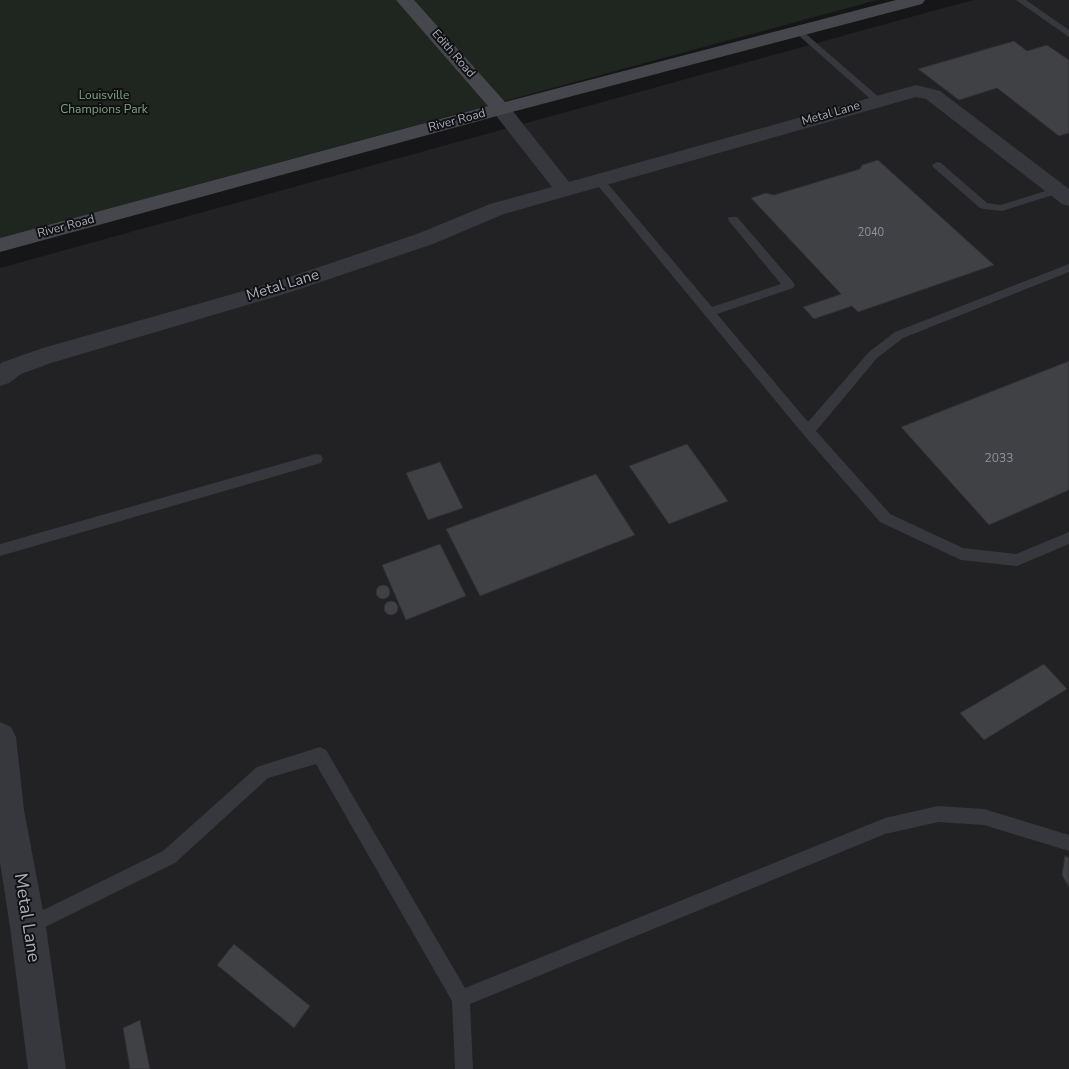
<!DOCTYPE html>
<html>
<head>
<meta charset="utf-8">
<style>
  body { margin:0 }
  canvas { display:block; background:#161618 }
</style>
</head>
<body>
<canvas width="1069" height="1069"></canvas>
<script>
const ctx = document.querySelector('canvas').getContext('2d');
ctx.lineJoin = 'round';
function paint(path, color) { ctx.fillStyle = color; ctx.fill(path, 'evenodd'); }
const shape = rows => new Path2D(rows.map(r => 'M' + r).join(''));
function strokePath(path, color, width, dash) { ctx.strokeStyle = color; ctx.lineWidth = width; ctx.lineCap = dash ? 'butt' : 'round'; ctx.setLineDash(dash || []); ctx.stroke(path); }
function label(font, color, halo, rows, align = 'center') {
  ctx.font = font + ' "Nunito Sans",sans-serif'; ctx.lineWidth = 4; ctx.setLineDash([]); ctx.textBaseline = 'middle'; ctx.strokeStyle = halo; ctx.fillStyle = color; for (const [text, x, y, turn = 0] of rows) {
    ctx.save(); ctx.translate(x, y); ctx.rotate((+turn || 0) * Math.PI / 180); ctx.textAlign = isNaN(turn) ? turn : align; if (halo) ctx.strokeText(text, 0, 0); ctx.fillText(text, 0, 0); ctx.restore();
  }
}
const built = shape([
  [973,0,1069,0,1069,1069,0,1069,0,268]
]);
const green = shape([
  [0,0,877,0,0,238]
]);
const building = shape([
  [1014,41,1027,51,1047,45,1069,60,1069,133,1059,136,997,88,959,100,918,69,1014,41],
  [878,160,994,265,858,312,852,306,814,319,803,307,841,294,751,198,766,193,774,195,860,169,862,165,878,160],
  [1069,361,1069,490,989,525,901,427,1069,361],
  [687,444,728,501,669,524,629,466,687,444],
  [440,462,463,508,428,520,406,473,440,462],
  [596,474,635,535,480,596,446,529,596,474],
  [440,544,466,596,406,620,382,565,440,544],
  '376 592a7 7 0 1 1 14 0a7 7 0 1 1-14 0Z',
  '384 608a7 7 0 1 1 14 0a7 7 0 1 1-14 0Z',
  [1044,664,1067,689,984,740,960,713,1044,664],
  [1065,856,1069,858,1069,887,1062,875,1065,856],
  [234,944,310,1006,294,1028,217,965,234,944],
  [140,1020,150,1069,130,1069,123,1028,140,1020]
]);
const lane = shape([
  [1016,0,1026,0,1069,30,1069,37,1016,0],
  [799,28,881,99,881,103,875,103,796,33,796,29,799,28],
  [937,162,941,163,987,203,1001,205,1058,187,1063,190,1062,192,1002,211,984,209,980,208,933,167,932,165,937,162],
  [599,177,603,178,712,307,781,284,729,221,728,219,729,217,737,217,793,282,795,285,793,288,717,314,808,422,869,352,895,332,1069,264,1069,272,903,338,877,358,816,431,890,514,963,548,1016,554,1069,532,1069,544,1017,566,961,560,880,522,803,434,595,182,594,180,595,178,599,177],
  [316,454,321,455,323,459,321,463,0,556,0,544,316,454],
  [320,747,326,750,465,988,885,818,938,806,984,809,1069,835,1069,851,984,825,938,822,885,834,470,1004,473,1069,455,1069,452,1001,316,764,268,778,175,863,35,932,29,935,23,932,20,926,23,920,163,851,257,767,320,747]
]);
const street = shape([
  [916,85,940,91,1069,189,1069,206,1062,204,926,99,916,97,504,214,433,244,291,292,51,363,21,374,9,383,0,386,0,364,3,362,43,348,275,282,417,234,490,204,552,187,494,113,491,109,494,105,501,103,508,105,569,182,916,85],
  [0,722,11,727,16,737,24,810,46,927,66,1069,28,1069,10,927,0,862,0,722]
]);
const secondary = shape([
  [396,0,414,0,505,102,896,0,925,0,922,4,508,113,0,252,0,238,488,106,396,0]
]);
const farNumbernames = [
  ["2040",871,233]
];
const farStreetnames = [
  ["Edith Road",453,54,49],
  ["Metal Lane",831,114,-16],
  ["River Road",457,121,-15],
  ["River Road",66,227,-15]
];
const farParknames = [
  ["Louisville",104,96],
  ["Champions Park",104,110]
];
const numberNames = [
  ["2033",999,459]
];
const streetNames = [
  ["Metal Lane",283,286,-17]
];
const nearStreetnames = [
  ["Metal Lane",26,918,81]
];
paint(built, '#222225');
paint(green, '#1e261f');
paint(building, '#404145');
strokePath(building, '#303034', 1);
paint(lane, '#37383d');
paint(street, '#37383d');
paint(secondary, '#45474d');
label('11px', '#8e929b', null, farNumbernames);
label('12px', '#a8adb8', '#111113', farStreetnames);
label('12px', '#7fa381', '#111113', farParknames);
label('12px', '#8e929b', null, numberNames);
label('15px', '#a8adb8', '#111113', streetNames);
label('18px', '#a8adb8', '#111113', nearStreetnames);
</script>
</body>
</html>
